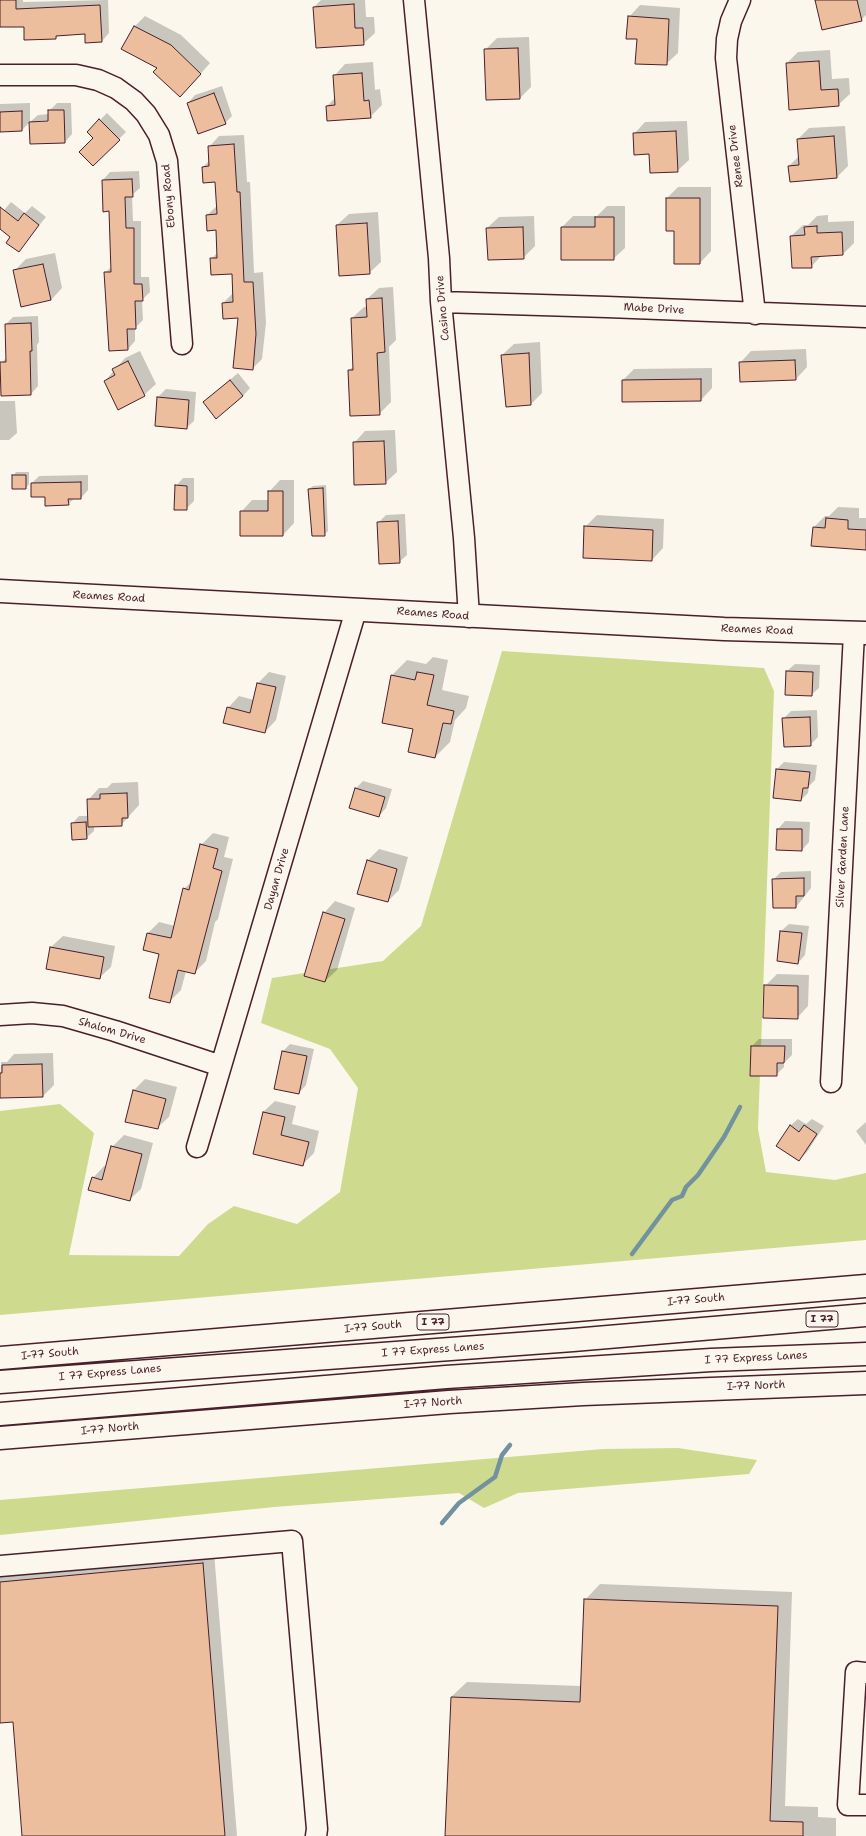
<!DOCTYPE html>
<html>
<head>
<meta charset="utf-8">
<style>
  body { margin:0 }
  canvas { display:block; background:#fbf7ec }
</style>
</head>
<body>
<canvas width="866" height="1836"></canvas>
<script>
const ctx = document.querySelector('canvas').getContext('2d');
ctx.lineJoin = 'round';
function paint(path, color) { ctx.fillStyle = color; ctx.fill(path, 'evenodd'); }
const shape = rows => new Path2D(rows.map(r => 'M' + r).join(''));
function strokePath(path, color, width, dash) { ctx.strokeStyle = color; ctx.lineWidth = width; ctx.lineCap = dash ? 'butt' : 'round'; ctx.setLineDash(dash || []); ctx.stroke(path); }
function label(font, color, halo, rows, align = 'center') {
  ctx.font = font + ' "Shantell Sans",sans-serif'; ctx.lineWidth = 3; ctx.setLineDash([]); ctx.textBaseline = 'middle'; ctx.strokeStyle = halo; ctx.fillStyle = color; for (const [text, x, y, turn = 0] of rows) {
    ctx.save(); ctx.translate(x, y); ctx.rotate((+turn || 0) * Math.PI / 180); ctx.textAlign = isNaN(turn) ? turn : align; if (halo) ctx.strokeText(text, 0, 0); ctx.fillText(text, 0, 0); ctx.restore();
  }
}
const green = shape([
  [502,651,764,668,774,691,758,1129,766,1172,835,1180,866,1173,866,1240,0,1315,0,1111,60,1104,94,1133,69,1255,179,1256,208,1224,234,1206,297,1224,340,1192,358,1088,330,1049,261,1023,272,978,383,961,421,926],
  [678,1448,757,1460,749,1474,518,1493,484,1508,459,1493,274,1507,0,1535,0,1500,603,1449]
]);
const shadow = shape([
  [0,0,23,0,23,2,108,0,109,33,102,41,86,33,59,35,55,38,25,25,0,26],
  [321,0,365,0,366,17,374,17,375,33,363,44,314,7],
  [818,0,866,0,866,15,861,20],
  [640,5,680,8,678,53,666,64,638,38,629,17],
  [145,16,181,35,210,63,190,86,123,49,135,26],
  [529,37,531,87,520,98,486,49,497,38],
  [830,50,832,79,849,78,850,94,838,105,787,63,798,52],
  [373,62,375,90,380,89,382,105,370,117,327,106,335,98,334,76,345,64],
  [222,86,232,116,225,123,188,103,195,95],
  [30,103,30,122,38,115,49,114,49,111,57,103,71,103,72,134,65,142,31,143,30,122,22,130,0,131,0,104],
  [53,120,53,122,37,123,37,121],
  [107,113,126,132,93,165,94,138,88,132],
  [687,121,689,160,677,171,650,153,634,134,645,122],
  [845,126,848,166,837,177,789,166,799,156,798,139,809,128],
  [244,135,247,182,250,182,254,273,263,272,266,323,262,359,252,369,239,317,223,303,234,292,233,273,211,259,218,252,217,229,207,215,218,205,216,181,203,167,210,160,209,147,219,136],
  [139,171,140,188,132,195,133,221,141,221,141,277,149,277,150,292,142,300,143,320,135,328,135,341,128,349,106,272,112,266,110,210,104,211,103,180,110,172],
  [678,187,711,187,711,251,700,263,675,263,675,230,667,198],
  [11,202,25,213,32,206,46,217,18,251,12,237,0,228,0,215],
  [607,206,625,206,625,248,613,259,562,227,573,216,597,216],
  [378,212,381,262,369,273,337,225,349,214],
  [828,215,828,222,854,221,854,243,843,254,822,255,811,267,791,236,803,225,808,225,817,216],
  [534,216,535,246,523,258,487,228,499,217],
  [55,253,62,288,51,300,14,271,26,259],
  [393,287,396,340,389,347,391,402,379,414,349,370,354,366,352,318,364,307,368,307,367,299,379,288],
  [38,316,39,342,37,345,38,386,31,394,1,363,7,357,6,324,13,317],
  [540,342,542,393,531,404,502,355,514,344],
  [806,349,807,367,796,379,740,363,751,351],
  [140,351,156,384,144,395,105,381,125,358],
  [712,368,712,388,701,400,623,380,634,369],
  [238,373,250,388,243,396,204,402],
  [166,389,196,392,194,421,186,428,156,426,158,397],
  [0,401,15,401,17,433,9,440,0,440],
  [395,430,397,472,385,483,354,443,365,431],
  [16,472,29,472,29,484,26,488,13,476],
  [88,475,88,490,81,498,75,498,68,504,46,496,32,483,39,476],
  [183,478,194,478,194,501,186,509,176,486],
  [280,480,294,480,294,523,283,535,241,535,241,512,252,500,269,500,269,492],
  [326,485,328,531,324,535,309,489,313,486],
  [838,507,859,508,859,518,866,518,866,549,814,527,825,516,829,516],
  [405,514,407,555,399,562,378,523,386,515],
  [597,515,664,519,663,548,652,560,585,527],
  [433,657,448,660,442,690,469,696,466,708,455,720,450,742,435,757,414,729,392,675,407,660,426,664],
  [795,664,820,665,819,688,811,695,787,671],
  [269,672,286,676,276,720,265,732,228,708,239,696,254,700,258,683],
  [817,710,818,737,810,745,784,718,791,711],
  [784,762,817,765,815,780,809,786,808,793,801,800,777,769],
  [363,781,392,789,386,808,379,816,350,807,356,788],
  [138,782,139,805,121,825,94,826,94,831,86,838,72,824,79,816,88,816,88,800,99,788,107,788,112,783],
  [785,821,810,822,809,842,802,850,777,849,778,829],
  [213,833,229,837,224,857,233,859,218,919,215,922,206,961,194,973,186,971,181,990,169,1002,160,953,148,933,159,922,175,926,184,889,193,880,201,845],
  [379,849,408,857,399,890,388,901,368,860],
  [811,871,811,888,796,907,773,880,781,872],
  [335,901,355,908,337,970,325,981,324,913],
  [789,924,809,926,805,955,798,963,781,931],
  [63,936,115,946,111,967,99,978,47,968,51,947],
  [777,974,809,975,808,1006,797,1018,765,986],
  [759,1039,792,1039,792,1055,784,1063,784,1067,776,1075,752,1046],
  [290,1044,314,1049,306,1085,299,1093,283,1051],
  [53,1053,54,1085,43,1096,0,1097,1,1062,7,1062,14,1054],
  [145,1079,177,1087,169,1117,157,1128,126,1121,134,1090],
  [275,1101,296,1106,292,1124,319,1131,314,1153,303,1164,263,1112],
  [798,1119,806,1124,812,1119,824,1126,807,1152,799,1160,790,1126],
  [866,1122,866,1145,856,1131],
  [124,1135,153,1143,141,1189,129,1200,93,1178,104,1166,107,1167,112,1147],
  [214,1552,237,1836,23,1836,14,1721,0,1722,0,1572],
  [600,1584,792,1592,785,1806,818,1807,818,1817,836,1818,836,1836,446,1836,451,1697,467,1682,581,1686,585,1600]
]);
const stream = shape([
  [632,1254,672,1200,682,1196,686,1187,698,1175,724,1137,740,1107],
  [442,1523,459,1503,495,1477,502,1455,510,1445]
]);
const building = shape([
  [0,0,16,0,16,9,100,5,102,42,85,43,85,34,56,36,56,39,24,40,24,27,0,27,0,0],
  [815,0,857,0,862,21,822,30,815,0],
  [354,4,355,28,363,28,364,45,316,48,313,7,354,4],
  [628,16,669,19,667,65,635,64,637,39,626,39,628,16],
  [134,26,171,45,201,74,180,97,153,72,157,68,121,49,134,26],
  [518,48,520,99,486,100,484,49,518,48],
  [819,61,821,90,838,89,839,106,789,110,786,63,819,61],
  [362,73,364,101,369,100,371,118,327,121,326,106,335,105,333,75,362,73],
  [214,93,226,124,198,134,187,103,214,93],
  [48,110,64,110,65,143,30,144,29,122,48,121,48,110],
  [22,111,22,131,0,132,0,112,22,111],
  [99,119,120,140,93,166,79,152,93,138,87,132,99,119],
  [676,131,678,172,650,173,649,154,634,155,633,133,676,131],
  [834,136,837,178,790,182,788,166,799,165,797,139,834,136],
  [234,144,237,192,240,192,244,282,253,282,256,334,253,370,233,368,238,318,223,319,222,303,233,302,232,274,211,275,210,258,217,258,216,230,207,231,206,215,217,214,215,182,203,183,202,167,209,166,208,146,234,144],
  [132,179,133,197,125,197,126,228,134,228,134,284,142,284,143,301,135,301,136,329,127,329,128,350,109,351,104,272,111,272,109,211,103,212,102,180,132,179],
  [666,198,700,198,700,264,674,264,674,231,666,231,666,198],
  [0,207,18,221,24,213,39,225,19,252,6,243,10,237,0,229,0,207],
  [595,217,614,217,614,260,561,260,561,227,595,227,595,217],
  [367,223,370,274,339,276,336,225,367,223],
  [817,226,817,233,842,232,843,255,811,257,812,268,792,268,790,236,805,235,804,227,817,226],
  [523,227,524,259,488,260,486,228,523,227],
  [43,264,51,300,21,307,13,270,43,264],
  [382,298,385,352,377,353,380,415,350,416,348,370,353,370,351,318,367,317,366,299,382,298],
  [31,323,32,351,30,351,31,395,1,396,0,362,6,362,5,324,31,323],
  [529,353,531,405,506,407,501,355,529,353],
  [795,360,796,380,740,382,739,362,795,360],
  [128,361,145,396,118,410,104,381,115,375,112,369,128,361],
  [701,379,701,401,622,402,622,380,701,379],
  [230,380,243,396,216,419,203,402,230,380],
  [157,397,189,400,187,429,155,426,157,397],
  [384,441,386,484,354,485,353,442,384,441],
  [12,475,26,475,26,489,12,489,12,475],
  [81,482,81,499,68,499,69,505,45,506,45,497,31,497,31,483,81,482],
  [175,485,187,486,187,510,174,510,175,485],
  [323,488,325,536,312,536,308,489,323,488],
  [268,491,283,491,283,536,240,536,240,511,268,511,268,491],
  [826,518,848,520,848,529,866,530,866,550,811,546,813,527,825,528,826,518],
  [398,521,400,563,379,564,377,522,398,521],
  [584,526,653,530,652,561,583,558,584,526],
  [786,671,813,672,812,696,785,695,786,671],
  [417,672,434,675,427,705,454,711,451,724,443,723,435,758,408,752,413,729,382,723,391,675,415,680,417,672],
  [257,683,276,687,265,733,223,723,227,707,250,713,257,683],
  [810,717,811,746,784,747,782,718,810,717],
  [776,769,810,772,808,788,803,788,801,801,773,798,776,769],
  [355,788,385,797,379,817,349,808,355,788],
  [127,793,128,818,122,818,122,826,88,827,87,799,100,799,100,794,127,793],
  [86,822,87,839,72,840,71,823,86,822],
  [777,829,802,829,802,851,776,850,777,829],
  [200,844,218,849,213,868,222,871,195,974,178,970,170,1003,149,998,159,954,143,950,147,933,171,938,183,888,189,890,200,844],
  [367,860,397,869,388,902,357,894,367,860],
  [804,878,804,896,796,896,796,908,773,908,772,879,804,878],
  [323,912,345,919,325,982,304,976,323,912],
  [780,931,802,933,798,964,777,961,780,931],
  [50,947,104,957,100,979,46,969,50,947],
  [764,985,798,986,798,1019,763,1018,764,985],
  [751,1046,785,1046,784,1063,777,1063,777,1076,750,1076,751,1046],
  [282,1051,307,1056,299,1094,274,1089,282,1051],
  [42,1064,43,1097,0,1098,0,1073,2,1073,2,1065,42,1064],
  [133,1090,166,1099,158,1129,125,1122,133,1090],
  [263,1112,285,1117,281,1135,309,1142,303,1166,253,1154,263,1112],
  [790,1125,799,1132,804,1125,817,1134,799,1161,776,1146,790,1125],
  [111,1146,142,1154,130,1201,88,1190,92,1177,102,1180,111,1146],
  [203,1563,225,1836,22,1836,13,1722,0,1723,0,1582,203,1563],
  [584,1599,778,1606,770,1821,803,1822,803,1836,445,1836,451,1697,580,1702,584,1599]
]);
const minor = shape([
  [414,0,439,258,441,302,464,538,469,617],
  [740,0,731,21,727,39,726,58,755,314],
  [0,75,76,75,98,80,116,88,134,101,146,114,159,135,167,161,182,344],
  [441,302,607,307,866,317],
  [0,1015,32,1013,63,1016,115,1031,221,1066],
  [831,1082,854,633],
  [197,1147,356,610],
  [0,1566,292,1541,317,1829,316,1836],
  [866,1673,856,1672,848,1805,866,1805]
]);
const major = shape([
  [0,591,724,629,866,633]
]);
const highway = shape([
  [0,1358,866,1286],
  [0,1382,573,1340,866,1315],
  [0,1414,446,1377,711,1360,866,1354],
  [0,1438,449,1402,583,1394,866,1383]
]);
const shields = [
  [822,1319,32],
  [433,1322,32]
];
const shieldNames = [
  ["I 77",822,1319],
  ["I 77",433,1322]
];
const streetNames = [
  ["Renee Drive",736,156,-97],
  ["Ebony Road",169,196,-95],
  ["Casino Drive",443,308,-95],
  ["Mabe Drive",654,309,3],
  ["Reames Road",109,597,3],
  ["Reames Road",433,614,4],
  ["Reames Road",757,630,2],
  ["Silver Garden Lane",843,857,-87],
  ["Dayan Drive",277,879,-74],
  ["Shalom Drive",112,1031,16],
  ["I-77 South",696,1300,-5],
  ["I-77 South",373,1327,-5],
  ["I 77 Express Lanes",433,1350,-4],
  ["I-77 South",50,1354,-5],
  ["I 77 Express Lanes",756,1358,-3],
  ["I 77 Express Lanes",110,1373,-5],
  ["I-77 North",756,1386,-2],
  ["I-77 North",433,1403,-4],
  ["I-77 North",110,1429,-5]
];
paint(green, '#cedb8e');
paint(shadow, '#0003');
strokePath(stream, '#73929f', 4.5);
paint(building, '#edbe9d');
strokePath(building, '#4a1f2b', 1);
strokePath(minor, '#4a1f2b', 23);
strokePath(major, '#4a1f2b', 25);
strokePath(highway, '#4a1f2b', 25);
strokePath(minor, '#fbf7ec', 20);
strokePath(major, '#fbf7ec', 22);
strokePath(highway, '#fbf7ec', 22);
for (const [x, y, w] of shields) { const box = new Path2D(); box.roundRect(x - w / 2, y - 8, w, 16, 3); ctx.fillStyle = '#fbf7ec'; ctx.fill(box); strokePath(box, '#4a1f2b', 1); }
label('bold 10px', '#4a1f2b', null, shieldNames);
label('11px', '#4a1f2b', '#fbf7ec', streetNames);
</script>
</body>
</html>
